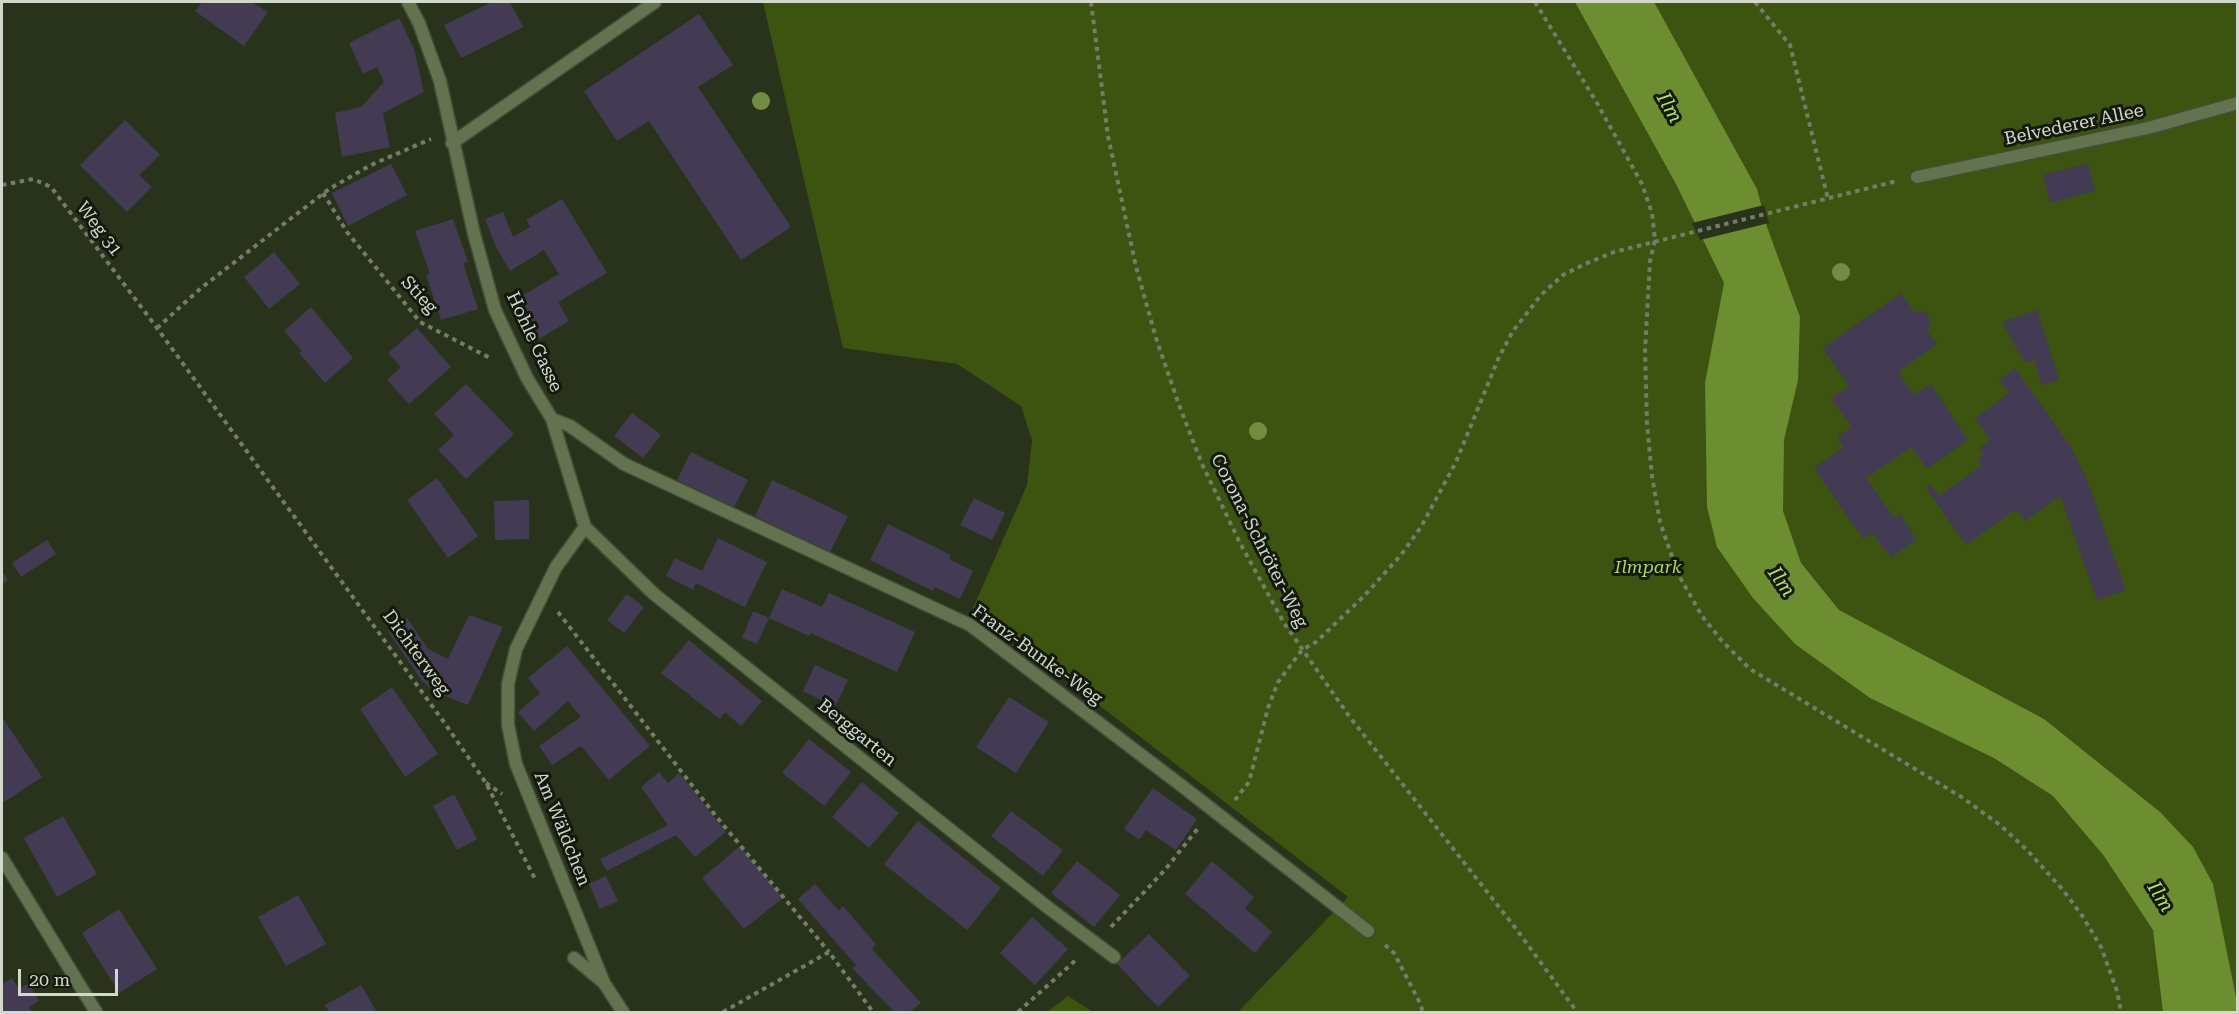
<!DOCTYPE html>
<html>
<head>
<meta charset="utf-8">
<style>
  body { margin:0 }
  #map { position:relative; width:2239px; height:1014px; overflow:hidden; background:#29331b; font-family:"Roboto Serif",serif }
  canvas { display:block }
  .frame { position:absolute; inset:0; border:3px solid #d2d9ca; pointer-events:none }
  .scale { position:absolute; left:18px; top:969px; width:100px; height:27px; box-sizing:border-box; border:3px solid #d2d9ca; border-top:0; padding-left:8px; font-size:18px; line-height:21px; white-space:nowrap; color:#d2d9ca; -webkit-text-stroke:4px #14190e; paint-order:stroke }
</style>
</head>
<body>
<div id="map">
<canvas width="2239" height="1014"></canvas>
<div class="frame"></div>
<div class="scale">20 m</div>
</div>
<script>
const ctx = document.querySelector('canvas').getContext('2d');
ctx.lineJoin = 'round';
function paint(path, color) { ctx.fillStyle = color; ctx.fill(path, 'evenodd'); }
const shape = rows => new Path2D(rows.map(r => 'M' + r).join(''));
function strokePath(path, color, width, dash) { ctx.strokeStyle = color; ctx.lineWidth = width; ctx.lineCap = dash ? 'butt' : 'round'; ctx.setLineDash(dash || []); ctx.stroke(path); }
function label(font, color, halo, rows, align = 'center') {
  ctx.font = font + ' "Roboto Serif",serif'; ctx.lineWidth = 6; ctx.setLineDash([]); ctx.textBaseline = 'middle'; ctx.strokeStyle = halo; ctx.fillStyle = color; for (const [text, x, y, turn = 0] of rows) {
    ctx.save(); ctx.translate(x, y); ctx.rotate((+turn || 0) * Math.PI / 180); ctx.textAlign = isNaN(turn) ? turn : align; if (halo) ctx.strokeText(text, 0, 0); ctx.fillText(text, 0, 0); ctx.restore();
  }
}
const green = shape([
  [763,2,2237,2,2237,1012,1238,1012,1348,897,973,608,1027,485,1032,440,1021,406,957,364,843,348],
  [1068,996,1093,1012,1047,1012]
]);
const water = shape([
  [1575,2,1654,2,1757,189,1767,227,1800,317,1798,380,1784,440,1783,511,1801,563,1839,610,2044,719,2160,812,2193,847,2213,884,2237,1002,2237,1012,2163,1012,2153,930,2104,856,2053,796,1994,758,1870,698,1795,644,1753,598,1717,547,1707,507,1705,383,1724,283,1676,184]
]);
const pier = shape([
  [1764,205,1769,223,1700,240,1692,223]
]);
const building = shape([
  [202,2,252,2,268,12,244,46,195,11],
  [492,2,510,2,523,27,461,58,444,25],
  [699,14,733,65,698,87,791,227,741,260,649,121,617,141,584,91],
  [399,18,414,49,424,92,383,113,390,147,342,157,335,113,361,107,384,82,377,67,363,74,349,43],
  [125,120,160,155,139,175,152,187,127,212,80,165],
  [2088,163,2095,191,2050,203,2043,175],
  [391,164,407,195,348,226,332,193],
  [562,199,607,273,558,302,569,321,539,339,515,300,559,274,544,250,510,271,496,247,485,219,503,212,513,237,530,227,526,220],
  [453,219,468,262,463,263,478,309,441,320,426,275,430,274,415,231],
  [274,252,300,284,269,309,244,277],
  [1901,293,1915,313,1921,311,1928,315,1931,324,1927,330,1937,344,1898,372,1914,395,1931,384,1968,440,1927,469,1912,447,1866,478,1894,518,1900,514,1917,540,1891,557,1872,533,1863,539,1814,468,1844,447,1837,437,1852,427,1831,398,1849,386,1823,348],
  [311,307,353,358,325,383,299,353,302,351,284,331],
  [2037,310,2059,380,2042,385,2034,360,2025,363,2002,322],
  [417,328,451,367,409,404,387,380,401,367,388,353],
  [2015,368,2071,447,2087,480,2126,590,2097,600,2060,496,2025,521,2016,509,1966,545,1926,488,1931,484,1939,496,1982,465,1978,460,1984,455,1979,449,1990,439,1975,418,2009,393,1999,380],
  [466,384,514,434,466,479,438,450,454,435,434,414],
  [632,413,661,435,643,458,614,436],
  [691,452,748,480,734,507,677,480],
  [437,478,478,536,448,558,407,500],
  [772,480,848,516,830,552,755,516],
  [974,498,1005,513,992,540,960,525],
  [529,500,529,539,495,540,494,501],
  [888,524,951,555,949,559,973,571,960,599,935,587,933,591,870,560],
  [718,538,767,562,745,607,696,583,693,590,666,576,675,558,702,571],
  [47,540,56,554,21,577,12,563],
  [2,571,8,580,2,585],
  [782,589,822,607,829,593,915,632,897,672,811,633,809,636,769,618],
  [627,594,644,607,624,633,607,620],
  [753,611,769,618,757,644,742,638],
  [469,615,503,627,468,705,437,693,422,681,388,631,407,618,428,649,448,659],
  [689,640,762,701,741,726,725,712,720,719,661,673],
  [567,646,650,746,609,780,581,746,552,765,539,746,581,717,568,701,534,731,518,712,540,693,528,678],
  [815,665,848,680,835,707,803,691],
  [392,687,438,754,405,777,360,709],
  [1009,697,1049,722,1016,773,976,747],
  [2,717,42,777,4,802,2,798],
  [809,739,851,772,824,806,782,773],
  [659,772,668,783,679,773,726,832,695,857,676,835,607,871,600,859,668,825,641,787],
  [862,782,899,813,869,848,832,817],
  [1153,788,1197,819,1176,850,1146,830,1139,840,1124,829],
  [454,794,477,839,457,850,433,806],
  [1011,811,1063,850,1043,876,991,836],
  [63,816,97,874,57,897,24,838],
  [918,821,1001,888,967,930,884,864],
  [740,846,783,898,744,929,702,878],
  [1077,861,1120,895,1094,927,1051,893],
  [1212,861,1254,897,1245,908,1272,932,1255,953,1185,894],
  [606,876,618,901,600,909,589,884],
  [815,884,839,911,843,906,876,944,872,949,921,1003,909,1012,894,1012,852,968,856,965,798,899],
  [298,895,326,944,286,966,258,917],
  [119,909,157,969,119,993,82,933],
  [1032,917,1068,949,1035,985,1000,953],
  [1149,934,1190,976,1158,1007,1117,964],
  [12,978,19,989,29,983,39,1001,29,1007,32,1012,2,1012,2,984],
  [361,985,377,1012,329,1012,325,1005]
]);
const path = shape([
  [1091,2,1108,136,1136,267,1156,338,1179,405,1202,464,1240,543,1284,623,1349,716,1517,930,1577,1012],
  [1535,2,1597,103,1642,184,1652,213,1655,240,1650,261,1645,351,1647,424,1652,476,1660,522,1678,574,1702,616,1722,641,1750,669,1963,798,2000,825,2026,849,2063,890,2083,917,2101,947,2117,991,2121,1012],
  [1755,2,1790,45,1828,199],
  [2,185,33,179,51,187,157,328,446,725,486,783,535,879],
  [323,193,347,232,420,322,492,359],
  [157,328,201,288,329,189,371,165,431,139],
  [558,612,715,815,829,952],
  [486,783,502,794],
  [1235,800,1249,782,1268,708,1278,682,1302,650,1316,642,1364,596,1401,555,1421,527,1456,462,1499,357,1513,331,1541,295,1563,275,1585,264,1614,252,1897,181],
  [1111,927,1164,871,1199,827],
  [1385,945,1394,953,1419,1001,1423,1012],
  [723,1012,829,952,873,1012],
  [1018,1012,1077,959]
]);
const service = shape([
  [452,143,655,2],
  [1917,177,2148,128,2238,103]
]);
const minor = shape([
  [408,2,419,23,440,81,474,234,495,310,527,378,552,419,585,527,556,567,516,649,508,684,508,725,516,764,604,983],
  [552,419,570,426,624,464,970,625,1182,786,1368,931],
  [585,527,654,594,1046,906,1114,957],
  [2,858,96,1012],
  [574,958,604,983,623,1012]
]);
const trees = [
  [761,101],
  [1841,272],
  [1258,431]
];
const streetNames = [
  ["Belvederer Allee",2074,125,-12],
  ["Weg 31",99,229,53],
  ["Stieg",419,295,47],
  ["Hohle Gasse",534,342,65],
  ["Corona-Schröter-Weg",1259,541,63],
  ["Dichterweg",416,653,54],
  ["Franz-Bunke-Weg",1037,655,36],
  ["Berggarten",857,733,39],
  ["Am Wäldchen",562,829,68]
];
const parkNames = [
  ["Ilmpark",1648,568]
];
const waterNames = [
  ["Ilm",1669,108,61],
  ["Ilm",1781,582,55],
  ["Ilm",2160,897,58]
];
paint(green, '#3d5310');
paint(water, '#6d8d31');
paint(pier, '#29331b');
paint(building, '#433b53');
strokePath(service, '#444e37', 15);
strokePath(minor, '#444e37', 15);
strokePath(path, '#747d69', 4, [4.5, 4.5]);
strokePath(service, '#64734f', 12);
strokePath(minor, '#64734f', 12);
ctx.fillStyle = '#718d41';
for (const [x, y] of trees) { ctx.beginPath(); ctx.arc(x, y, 9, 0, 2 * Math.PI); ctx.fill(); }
label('18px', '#d2d9ca', '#14190e', streetNames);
label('italic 18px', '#acd760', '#14190e', parkNames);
label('italic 20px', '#b3de67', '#14190e', waterNames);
</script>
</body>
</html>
